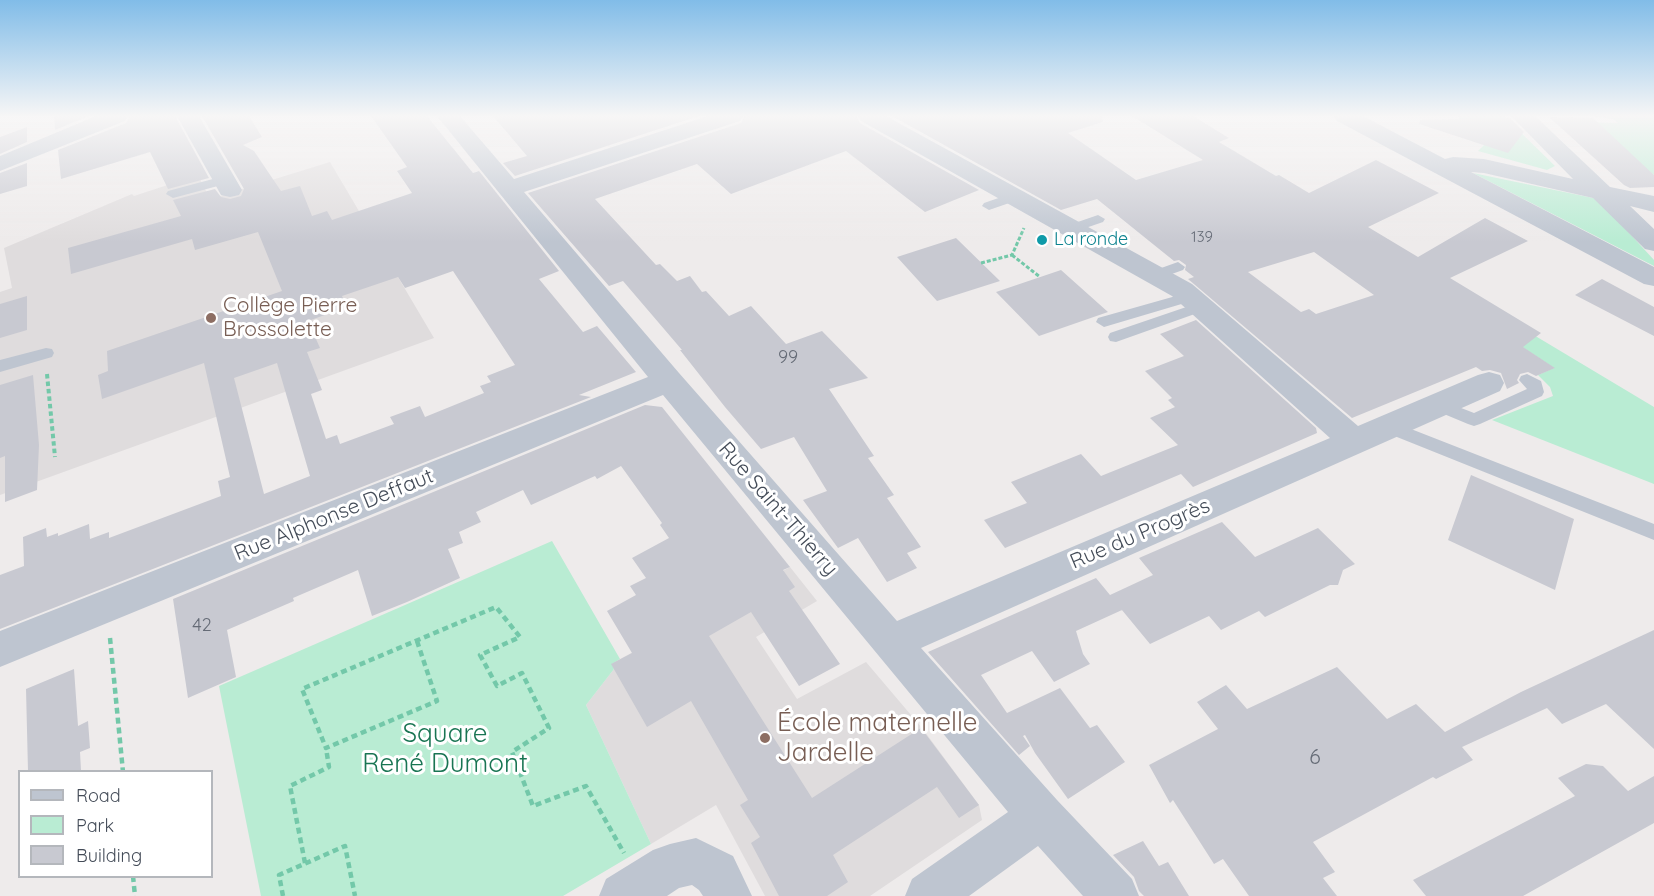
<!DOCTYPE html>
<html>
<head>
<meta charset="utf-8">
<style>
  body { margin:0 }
  #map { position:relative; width:1654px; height:896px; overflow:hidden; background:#eeebeb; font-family:Quicksand,sans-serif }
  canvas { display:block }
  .legend { position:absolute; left:18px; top:770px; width:195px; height:108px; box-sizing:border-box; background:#fff; border:2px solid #b4b7bc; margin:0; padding:8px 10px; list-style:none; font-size:18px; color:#444c58 }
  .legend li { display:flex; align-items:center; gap:12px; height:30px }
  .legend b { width:30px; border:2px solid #b4b7bc }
</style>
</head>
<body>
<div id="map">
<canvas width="1654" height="896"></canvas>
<ul class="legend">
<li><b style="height:8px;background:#bec5d0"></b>Road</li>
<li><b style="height:16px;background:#b9ecd3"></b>Park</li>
<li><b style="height:16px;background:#c8c9d1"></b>Building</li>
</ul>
</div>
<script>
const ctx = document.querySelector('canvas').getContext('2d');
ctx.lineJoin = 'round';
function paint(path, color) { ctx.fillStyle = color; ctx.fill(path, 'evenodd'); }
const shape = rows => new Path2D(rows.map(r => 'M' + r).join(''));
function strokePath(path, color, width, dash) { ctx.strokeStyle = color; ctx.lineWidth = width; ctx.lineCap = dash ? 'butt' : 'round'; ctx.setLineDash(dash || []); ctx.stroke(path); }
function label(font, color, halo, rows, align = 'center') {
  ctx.font = font + ' Quicksand,sans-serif'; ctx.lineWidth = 6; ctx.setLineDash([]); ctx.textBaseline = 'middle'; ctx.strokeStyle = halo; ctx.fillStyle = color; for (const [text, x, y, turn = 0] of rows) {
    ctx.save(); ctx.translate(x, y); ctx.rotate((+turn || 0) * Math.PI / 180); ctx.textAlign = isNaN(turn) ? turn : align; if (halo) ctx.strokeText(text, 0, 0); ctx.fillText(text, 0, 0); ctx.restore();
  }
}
const education = shape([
  [330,162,434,338,0,495,0,292,12,288,4,248,132,194,134,196,198,175,210,199],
  [790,567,817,601,756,637,797,699,866,662,922,728,979,805,982,820,870,896,765,896,716,805,651,844,586,705,614,669,611,664]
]);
const green = shape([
  [1458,116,1504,116,1555,166,1547,170,1478,151,1484,145,1457,121,1460,118],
  [1593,116,1654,116,1654,175,1580,122,1618,123,1613,119],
  [1473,173,1598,199,1654,260,1654,266],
  [1360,231,1654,407,1654,484,1492,420,1553,396,1550,387,1538,375,1554,368,1351,234],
  [552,541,620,659,612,664,614,669,586,705,651,844,563,896,261,896,219,686]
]);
const building = shape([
  [54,116,89,116,55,130],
  [130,116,175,116,209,178,168,189,150,152,61,179,58,150,126,123],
  [202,116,249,116,262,137,243,145,254,151,281,191,300,186,312,216,327,211,332,220,412,193,397,171,407,167,371,116,427,116,473,173,479,171,559,271,539,279,583,332,597,326,636,372,579,395,591,397,0,629,0,575,24,566,23,537,46,528,47,537,58,533,58,536,89,524,90,539,109,532,109,538,221,496,218,481,230,477,204,363,102,399,98,375,108,371,107,351,282,291,258,232,195,250,192,239,71,274,68,248,181,216,173,200,215,189,221,197,230,199,241,196,244,189],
  [453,271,515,365,487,376,491,382,480,386,484,393,425,417,420,406,390,417,394,424,340,444,337,435,326,439,311,394,322,390,307,352,320,348,308,321,347,307,342,296,398,277,405,288],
  [277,363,310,476,264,494,234,378],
  [493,116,699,116,515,176,503,163,527,156],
  [745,116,856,116,860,123,979,190,925,212,846,151,731,194,697,164,595,199,656,265,660,264,677,281,690,276,702,292,706,291,729,316,751,306,786,344,822,331,868,378,829,389,874,456,868,458,894,495,887,498,921,547,907,553,917,568,887,582,858,538,838,548,803,500,827,491,794,437,761,449,725,407,680,350,682,350,623,281,609,286,528,193,741,123],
  [892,116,1102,116,1103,122,1068,133,1136,180,1203,160,1132,116,1193,116,1229,138,1219,142,1276,176,1279,175,1309,193,1376,160,1439,193,1368,227,1418,257,1485,218,1528,241,1450,278,1541,333,1523,347,1555,368,1536,376,1528,372,1520,374,1517,380,1519,383,1507,389,1501,373,1490,370,1482,371,1476,367,1352,418,1188,279,1194,277,1185,270,1186,265,1179,260,1174,261,1097,199,1061,210],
  [1314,252,1374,295,1316,314,1309,309,1301,312,1248,272],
  [1549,117,1593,118,1654,175,1654,187,1630,188,1624,185],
  [1510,118,1524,132,1508,153,1419,124,1420,120],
  [27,127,27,142,0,154,0,137],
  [27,163,27,186,0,194,0,173],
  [956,238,1000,281,937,301,897,257],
  [1061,270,1108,312,1039,336,996,292],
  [1602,279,1654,307,1654,336,1575,295],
  [27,296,27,330,0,338,0,304],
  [1196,320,1316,428,1317,433,1193,487,1181,474,1005,548,984,520,1027,503,1011,482,1081,454,1101,476,1178,445,1150,418,1175,407,1168,400,1172,398,1145,371,1184,356,1160,334],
  [33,375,39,445,37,490,5,502,5,456,0,458,0,385],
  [645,405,662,407,790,567,783,570,795,587,789,591,840,664,799,686,751,612,709,636,812,798,921,728,979,805,959,818,937,787,833,855,848,882,827,896,779,896,751,843,760,837,740,805,748,800,691,701,647,727,611,664,632,653,607,611,636,595,630,586,646,578,632,558,669,538,660,525,662,523,621,466,597,479,595,476,531,505,523,490,476,512,481,522,459,532,463,543,448,549,460,578,407,602,372,616,358,570,293,598,294,601,227,630,236,677,188,698,173,599],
  [1471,475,1574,519,1555,590,1448,540],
  [1222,522,1255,557,1318,528,1355,564,1343,570,1338,585,1330,585,1265,617,1259,611,1221,630,1209,616,1150,644,1117,604,1122,610,1076,631,1083,654,1090,664,1054,682,1032,651,981,675,1007,713,1060,688,1090,728,1097,725,1125,762,1068,799,1035,753,1025,735,1023,736,1030,746,1019,755,928,652,1096,578,1110,595,1153,575,1139,558],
  [1654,630,1654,749,1606,704,1562,724,1547,708,1462,747,1473,760,1436,779,1433,777,1313,842,1335,872,1323,878,1337,896,1249,896,1223,859,1214,864,1173,800,1170,803,1149,765,1218,729,1197,702,1226,685,1247,709,1337,667,1387,719,1416,704,1445,732,1521,692],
  [74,669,78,726,88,721,90,748,80,752,81,771,28,771,26,689],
  [1586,764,1603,766,1628,791,1654,776,1654,823,1523,896,1426,896,1413,880,1575,796,1558,778],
  [1143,841,1159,866,1168,862,1189,896,1144,896,1139,891,1134,877,1113,855]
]);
const pathFar2 = shape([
  [1012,255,1040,277],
  [981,263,1012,255,1024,228]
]);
const pathFar1 = shape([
  [47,374,55,457]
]);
const path = shape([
  [110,638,123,772],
  [417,641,437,701,326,748,302,689,496,607,520,637,480,655,497,686,522,673,549,728,512,752,533,806,586,786,624,853],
  [305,863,290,786,329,767,326,748],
  [133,876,135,896],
  [283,896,279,875,345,846,355,896]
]);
const service = shape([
  [224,176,229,177,231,180,229,183,173,198,166,194,168,191,224,176],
  [1013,193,1018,194,1020,197,1018,200,989,210,982,206,984,203,1013,193],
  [1098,215,1105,219,1103,222,1071,233,1064,229,1066,226,1098,215],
  [1178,262,1185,267,1183,270,1155,280,1148,275,1150,272,1178,262],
  [1190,292,1195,294,1198,297,1195,300,1104,327,1096,322,1098,318,1190,292],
  [1201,302,1209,307,1206,310,1116,342,1110,341,1108,337,1110,333,1201,302],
  [46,348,52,349,54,353,52,357,0,372,0,360,46,348],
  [1527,374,1541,381,1544,392,1542,396,1480,424,1474,426,1468,424,1432,409,1429,405,1432,401,1438,399,1474,413,1527,389,1519,380,1521,376,1527,374],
  [1388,420,1654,524,1654,540,1382,431,1379,426,1382,421,1388,420]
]);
const minor = shape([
  [96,116,128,116,125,121,0,171,0,156,96,116],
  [177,116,199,116,242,190,239,195,230,197,221,195,177,116],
  [437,116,460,116,514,179,708,116,743,116,740,121,524,192,679,373,897,621,1330,438,1172,296,861,121,858,116,886,116,1192,284,1358,426,1478,375,1489,372,1500,375,1504,383,1500,391,921,648,1057,800,1132,879,1139,896,1083,896,1038,846,969,896,905,896,912,879,1008,812,663,395,0,667,0,631,648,377,437,116],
  [1334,116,1363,116,1445,159,1453,157,1484,159,1573,179,1511,116,1535,116,1610,187,1654,196,1654,212,1630,206,1654,229,1654,251,1645,249,1593,198,1484,173,1471,172,1654,267,1654,286,1644,284,1337,121,1334,116],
  [696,838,733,856,752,896,703,896,699,890,692,885,679,888,667,896,599,896,606,879,653,850,670,844,696,838]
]);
const markers = [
  [1042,240,6,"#0f9aa8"],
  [211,318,6,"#8d6e63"],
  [765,738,6,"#8d6e63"]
];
const farNumbernames = [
  ["139",1202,237]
];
const farCulturenames = [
  ["La ronde",1054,240]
];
const numberNames = [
  ["99",788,358],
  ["42",202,626]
];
const educationNames = [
  ["Collège Pierre",223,306],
  ["Brossolette",223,330]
];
const streetNames = [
  ["Rue Saint-Thierry",778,509,49],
  ["Rue Alphonse Deffaut",334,515,-22],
  ["Rue du Progrès",1140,534,-23]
];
const nearNumbernames = [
  ["6",1315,758]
];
const nearEducationnames = [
  ["École maternelle",777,723],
  ["Jardelle",777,753]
];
const nearParknames = [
  ["Square",445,734],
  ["René Dumont",445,764]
];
paint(education, '#dfdcdd');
paint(green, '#b9ecd3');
paint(building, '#c8c9d1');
strokePath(pathFar2, '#73c8a9', 3, [4, 2]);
strokePath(pathFar1, '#73c8a9', 4, [4.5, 3]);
strokePath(path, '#73c8a9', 4.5, [6, 4]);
paint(service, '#bec5d0');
paint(minor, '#bec5d0');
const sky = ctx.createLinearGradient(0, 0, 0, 242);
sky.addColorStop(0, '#81bce8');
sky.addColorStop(0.48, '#f7f6f6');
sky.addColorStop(1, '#f7f6f600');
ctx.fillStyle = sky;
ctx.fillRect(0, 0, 1654, 242);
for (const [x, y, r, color] of markers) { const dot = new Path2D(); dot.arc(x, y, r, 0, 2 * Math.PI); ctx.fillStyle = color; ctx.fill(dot); strokePath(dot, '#fff', 2); }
label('15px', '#656b76', null, farNumbernames);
label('18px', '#0d838f', '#fff', farCulturenames, 'left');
label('18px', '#656b76', null, numberNames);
label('21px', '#785e54', '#fff', educationNames, 'left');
label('21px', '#444c58', '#fff', streetNames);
label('21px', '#656b76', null, nearNumbernames);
label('26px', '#785e54', '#fff', nearEducationnames, 'left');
label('26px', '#197553', '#fff', nearParknames);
</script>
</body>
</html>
